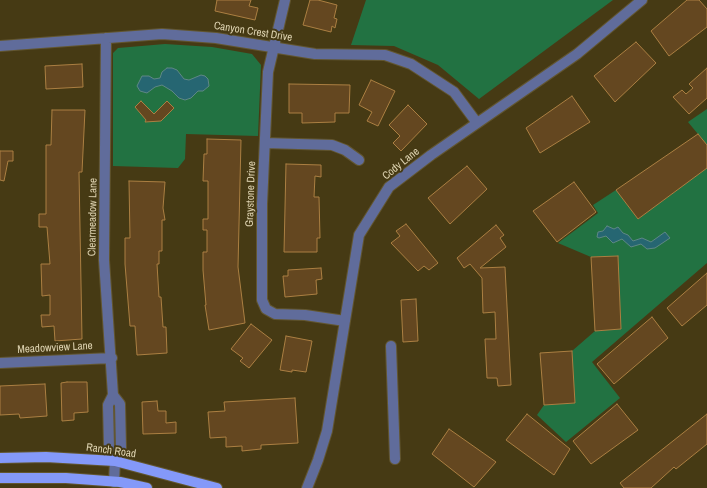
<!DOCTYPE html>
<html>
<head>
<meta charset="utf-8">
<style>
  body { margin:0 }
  canvas { display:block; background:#463a14 }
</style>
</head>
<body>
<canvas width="707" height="488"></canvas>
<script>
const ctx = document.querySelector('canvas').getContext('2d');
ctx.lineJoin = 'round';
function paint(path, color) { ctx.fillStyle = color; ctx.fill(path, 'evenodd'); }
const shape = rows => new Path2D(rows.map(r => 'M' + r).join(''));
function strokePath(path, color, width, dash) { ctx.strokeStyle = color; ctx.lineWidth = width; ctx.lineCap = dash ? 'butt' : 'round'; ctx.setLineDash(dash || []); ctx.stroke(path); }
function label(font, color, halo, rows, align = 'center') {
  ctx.font = font + ' "Archivo Narrow",sans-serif'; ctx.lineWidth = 4; ctx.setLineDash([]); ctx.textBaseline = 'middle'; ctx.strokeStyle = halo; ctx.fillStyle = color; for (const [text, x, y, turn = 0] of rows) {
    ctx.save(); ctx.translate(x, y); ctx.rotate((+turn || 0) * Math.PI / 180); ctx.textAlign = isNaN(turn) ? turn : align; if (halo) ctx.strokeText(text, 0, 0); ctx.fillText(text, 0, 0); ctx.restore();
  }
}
const green = shape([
  [366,0,613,0,479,99,438,65,394,46,351,45],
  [165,44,212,47,252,54,261,65,258,136,186,134,185,159,178,168,113,166,113,53,118,48],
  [707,109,707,145,688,122],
  [707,168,707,263,592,362,620,398,566,442,537,415,544,405,575,403,572,351,595,331,621,328,618,256,591,257,558,243,598,213,593,205,616,190,638,219]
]);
const water = shape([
  [167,68,172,68,177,70,184,79,189,80,201,75,205,76,208,79,209,86,203,91,198,91,191,98,185,100,179,98,172,91,162,85,155,87,147,93,140,91,137,86,142,76,149,76,154,79,160,78,162,72,167,68],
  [607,226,614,229,618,227,623,233,628,235,633,241,642,238,651,242,665,232,670,238,655,248,647,249,641,244,631,247,622,239,613,243,606,236,599,238,597,237,598,232,603,231,607,226]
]);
const building = shape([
  [217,0,251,0,249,6,258,8,255,20,215,11,217,0],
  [310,0,318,0,337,5,334,18,337,19,335,28,332,26,331,32,303,25,310,0],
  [687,0,699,0,707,9,707,27,669,56,651,31,687,0],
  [636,42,656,63,615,102,594,76,636,42],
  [82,64,83,87,46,89,45,66,82,64],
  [707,68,707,98,689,114,673,97,682,90,686,94,693,88,689,84,707,68],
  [371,80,395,91,378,126,367,121,372,112,359,105,371,80],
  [289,84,350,85,349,113,335,113,335,122,302,123,302,113,289,113,289,84],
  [572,96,590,122,540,153,526,128,572,96],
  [141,101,154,114,167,101,174,108,161,121,145,122,146,120,135,107,141,101],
  [408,105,427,124,401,151,393,143,400,136,389,125,408,105],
  [52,110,85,110,82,172,79,172,82,339,55,341,54,326,42,327,41,315,50,315,50,295,42,296,41,264,50,264,47,227,39,227,39,214,46,214,46,145,51,145,52,110],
  [698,134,707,145,707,168,638,219,616,190,698,134],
  [207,139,241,140,238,267,245,323,209,330,205,305,206,305,203,270,203,252,207,252,207,230,203,230,203,219,208,219,208,181,203,181,204,154,207,154,207,139],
  [0,151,13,151,13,161,8,161,4,181,0,180,0,151],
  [286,164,321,165,321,177,315,176,314,197,319,197,320,238,317,238,317,252,284,252,286,164],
  [467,166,487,189,450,224,428,198,467,166],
  [129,181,165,182,163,208,165,220,162,220,162,251,159,251,159,264,157,264,159,297,161,297,163,327,166,327,167,353,137,355,135,326,130,326,125,264,125,238,130,238,129,181],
  [574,182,596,212,557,242,533,211,574,182],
  [406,224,438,263,429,270,424,266,418,271,391,243,400,236,396,231,406,224],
  [496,225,504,235,500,238,506,247,480,268,505,267,511,385,498,386,497,378,487,378,485,339,496,339,495,312,483,313,482,278,470,264,464,268,457,258,496,225],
  [618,256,621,329,595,331,591,257,618,256],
  [321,268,322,279,316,280,317,294,285,297,283,276,288,276,288,270,321,268],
  [707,273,707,305,682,326,667,308,707,273],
  [416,299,418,341,403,342,401,300,416,299],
  [652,317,668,338,614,384,597,364,652,317],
  [251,324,272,340,249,368,240,361,243,358,231,349,251,324],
  [286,336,312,341,306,372,292,370,292,372,280,370,286,336],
  [572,351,575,403,544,405,540,353,572,351],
  [67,382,87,382,88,412,74,413,74,420,62,421,61,383,67,382],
  [45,384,47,416,20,418,19,414,0,415,0,386,45,384],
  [295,398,298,443,261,445,261,449,242,451,242,446,226,447,226,437,210,438,208,412,225,411,224,402,295,398],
  [157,401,158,411,166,411,166,423,176,422,176,433,143,434,142,402,157,401],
  [617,404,638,430,591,464,573,441,617,404],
  [527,414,570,449,554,475,506,440,527,414],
  [707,414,707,444,676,469,674,467,651,488,624,488,620,483,707,414],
  [449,429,496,462,474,487,432,454,449,429]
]);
const minor = shape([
  [285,0,268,72,262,204,262,300,266,309,275,314,305,315,345,321],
  [106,38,104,260,113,395,108,405,109,447,115,461],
  [0,46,162,34,216,38,315,54,385,55,411,64,454,92,477,123],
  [265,143,332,145,345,150,359,160],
  [391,346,395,459],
  [0,363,112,358],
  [113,395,120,404,121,448,115,461,114,482],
  [307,488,318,460,327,431,359,235,389,187,431,155,577,54,642,0]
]);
const major = shape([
  [0,458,46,457,115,461,217,488],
  [0,478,66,478,120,482,147,488]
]);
const streetNames = [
  ["Canyon Crest Drive",253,32,9],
  ["Cody Lane",401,164,-39],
  ["Graystone Drive",251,194,-88],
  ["Clearmeadow Lane",93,217,-89],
  ["Meadowview Lane",55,348,-3],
  ["Ranch Road",111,451,8]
];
paint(green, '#227242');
paint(water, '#266672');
strokePath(water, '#5e8785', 1);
paint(building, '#644720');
strokePath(building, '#ab7f42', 1);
strokePath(minor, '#625630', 12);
strokePath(major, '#625630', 12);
strokePath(minor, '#606c9b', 10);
strokePath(major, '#8499f9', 10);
label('11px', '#dfd4b2', '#463a14', streetNames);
</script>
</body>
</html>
